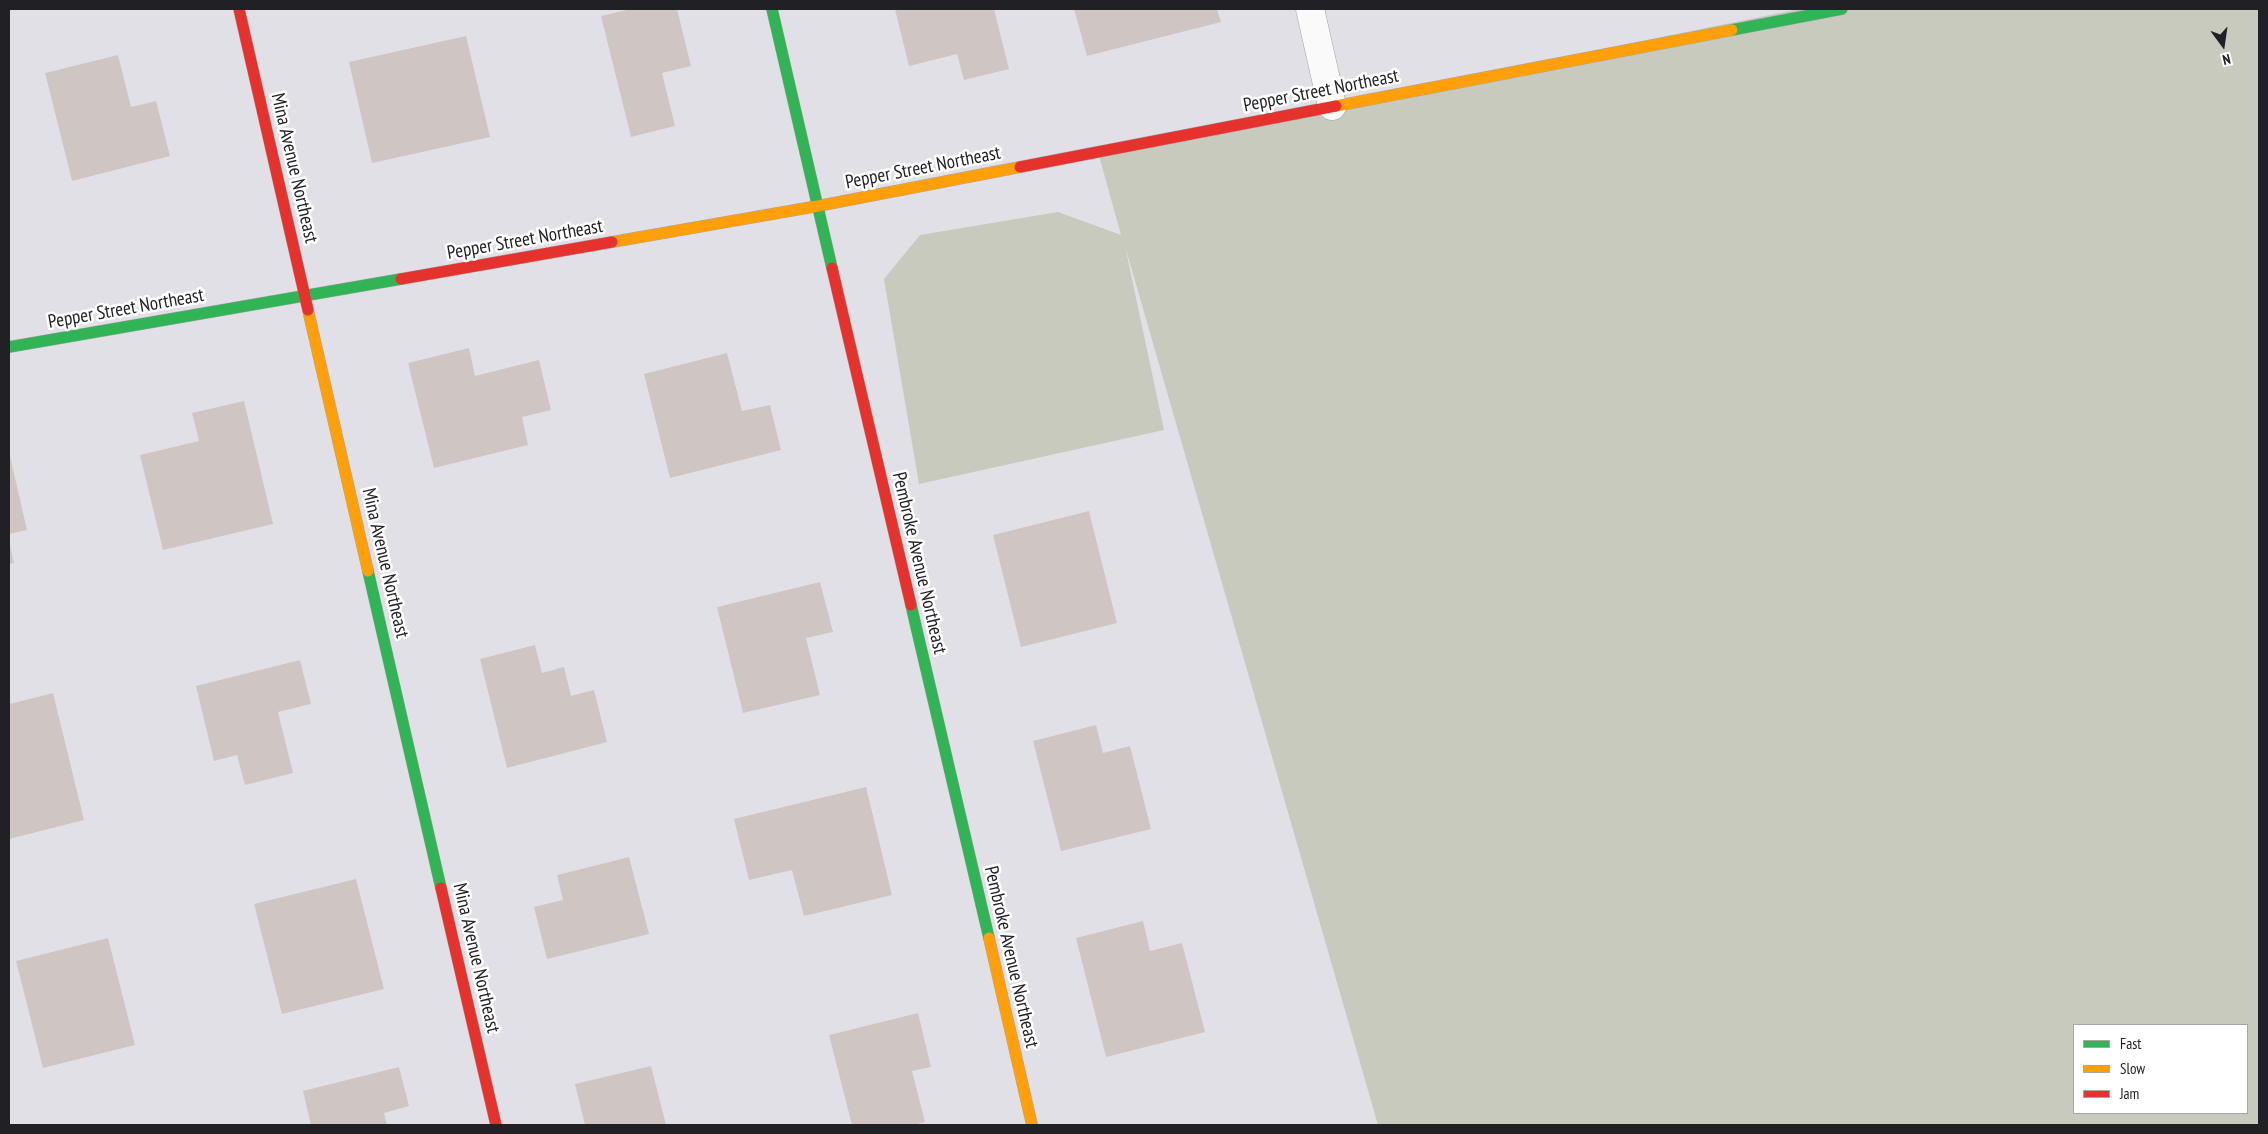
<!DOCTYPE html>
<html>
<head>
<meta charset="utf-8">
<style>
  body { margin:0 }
  #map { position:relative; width:2268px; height:1134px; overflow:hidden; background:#e1e0e6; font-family:"PT Sans Narrow",sans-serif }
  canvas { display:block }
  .frame { position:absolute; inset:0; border:10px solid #212024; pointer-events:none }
  .legend { position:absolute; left:2073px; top:1024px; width:175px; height:90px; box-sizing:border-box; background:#fff; border:1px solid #a6a6a7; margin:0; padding:6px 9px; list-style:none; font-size:15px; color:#212024 }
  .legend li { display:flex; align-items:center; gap:10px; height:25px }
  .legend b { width:25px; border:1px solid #a6a6a7 }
  .north { position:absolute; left:2198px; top:20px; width:50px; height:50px; -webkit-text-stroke:4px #fff; paint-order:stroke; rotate:166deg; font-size:14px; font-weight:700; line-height:20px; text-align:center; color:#212024 }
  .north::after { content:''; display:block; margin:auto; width:18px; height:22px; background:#212024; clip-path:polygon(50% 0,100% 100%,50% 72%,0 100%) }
</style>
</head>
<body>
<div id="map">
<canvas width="2268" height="1134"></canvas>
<div class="frame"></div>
<ul class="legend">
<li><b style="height:6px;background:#30b455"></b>Fast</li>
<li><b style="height:6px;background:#ff9f0a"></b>Slow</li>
<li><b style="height:6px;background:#e5322d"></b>Jam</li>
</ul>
<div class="north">N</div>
</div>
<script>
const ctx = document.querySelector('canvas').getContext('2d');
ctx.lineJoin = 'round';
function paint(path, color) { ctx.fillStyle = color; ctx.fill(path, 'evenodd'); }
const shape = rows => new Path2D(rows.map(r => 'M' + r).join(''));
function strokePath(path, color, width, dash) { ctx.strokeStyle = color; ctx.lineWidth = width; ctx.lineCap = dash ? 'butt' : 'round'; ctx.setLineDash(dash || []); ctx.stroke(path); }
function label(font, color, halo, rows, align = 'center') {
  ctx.font = font + ' "PT Sans Narrow",sans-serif'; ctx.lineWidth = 5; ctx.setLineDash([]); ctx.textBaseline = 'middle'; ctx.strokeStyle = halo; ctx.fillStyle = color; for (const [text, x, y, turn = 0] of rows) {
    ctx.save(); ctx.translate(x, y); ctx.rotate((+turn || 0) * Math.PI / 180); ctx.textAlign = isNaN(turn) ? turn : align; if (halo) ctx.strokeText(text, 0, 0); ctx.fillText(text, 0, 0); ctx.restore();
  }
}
const green = shape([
  [1799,9,2259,9,2259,1125,1378,1125,1125,246,1164,430,919,484,884,279,920,235,1058,212,1121,235,1098,152],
  [2074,1025,2247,1025,2247,1113,2074,1113]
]);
const building = shape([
  [631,9,677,9,691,66,662,73,675,126,631,137,601,16],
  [895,9,994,9,1009,69,964,80,957,54,909,66],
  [1074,9,1217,9,1221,22,1087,56],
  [466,36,490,137,372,163,349,62],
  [118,55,131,107,156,101,170,156,72,181,45,73],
  [469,348,475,376,539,360,551,410,522,417,528,445,434,468,408,363],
  [727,353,742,411,770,405,781,450,670,478,644,374],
  [244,401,273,524,163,550,140,455,199,441,192,413],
  [9,452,27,530,9,534],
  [1089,511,1117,623,1021,647,993,535],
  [9,542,14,563,9,564],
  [820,582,833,632,806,638,820,695,743,713,717,607],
  [535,645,542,673,564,667,571,696,594,690,607,742,507,768,480,659],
  [300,660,311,704,278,712,293,773,245,785,237,755,214,761,196,686],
  [53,693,84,820,9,839,9,704],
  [1096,725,1103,753,1130,746,1151,829,1061,851,1033,741],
  [866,787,892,895,804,916,792,870,749,880,734,819],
  [629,857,649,934,547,959,534,907,563,900,557,875],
  [356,879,384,989,282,1014,254,904],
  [1143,921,1150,951,1182,943,1205,1032,1106,1057,1076,938],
  [108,938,135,1045,43,1068,16,961],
  [918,1013,931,1067,912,1071,925,1122,913,1125,852,1125,829,1035],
  [651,1066,666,1125,585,1125,575,1084],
  [399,1067,409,1106,384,1113,387,1125,311,1125,303,1091]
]);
const street = shape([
  [1310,9,1332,106]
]);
const fast = shape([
  [772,9,832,268],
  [1732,30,1842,9],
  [9,347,401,279],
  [368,571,441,888],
  [911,605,989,938]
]);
const slow = shape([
  [1336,106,1732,30],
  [612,242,818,206,1020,167],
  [308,310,368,571],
  [989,938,1032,1125]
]);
const jam = shape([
  [239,9,308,310],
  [1020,167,1336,106],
  [832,268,911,605],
  [401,279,612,242],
  [441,888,496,1125]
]);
const streetNames = [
  ["Pepper Street Northeast",1321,91,-11],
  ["Mina Avenue Northeast",294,168,77],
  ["Pepper Street Northeast",923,168,-11],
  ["Pepper Street Northeast",525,240,-10],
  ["Pepper Street Northeast",126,309,-10],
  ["Mina Avenue Northeast",385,563,77],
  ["Pembroke Avenue Northeast",919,563,77],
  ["Pembroke Avenue Northeast",1011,957,77],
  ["Mina Avenue Northeast",476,958,77]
];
paint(green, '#c7cabd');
paint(building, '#cfc6c4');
strokePath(street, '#a7a6ab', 29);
strokePath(fast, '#a7a6ab', 12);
strokePath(slow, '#a7a6ab', 12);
strokePath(jam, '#a7a6ab', 12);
strokePath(street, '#fafafb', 28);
strokePath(fast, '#30b455', 11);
strokePath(slow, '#ff9f0a', 11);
strokePath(jam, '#e5322d', 11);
label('19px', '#212024', '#fff', streetNames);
</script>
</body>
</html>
